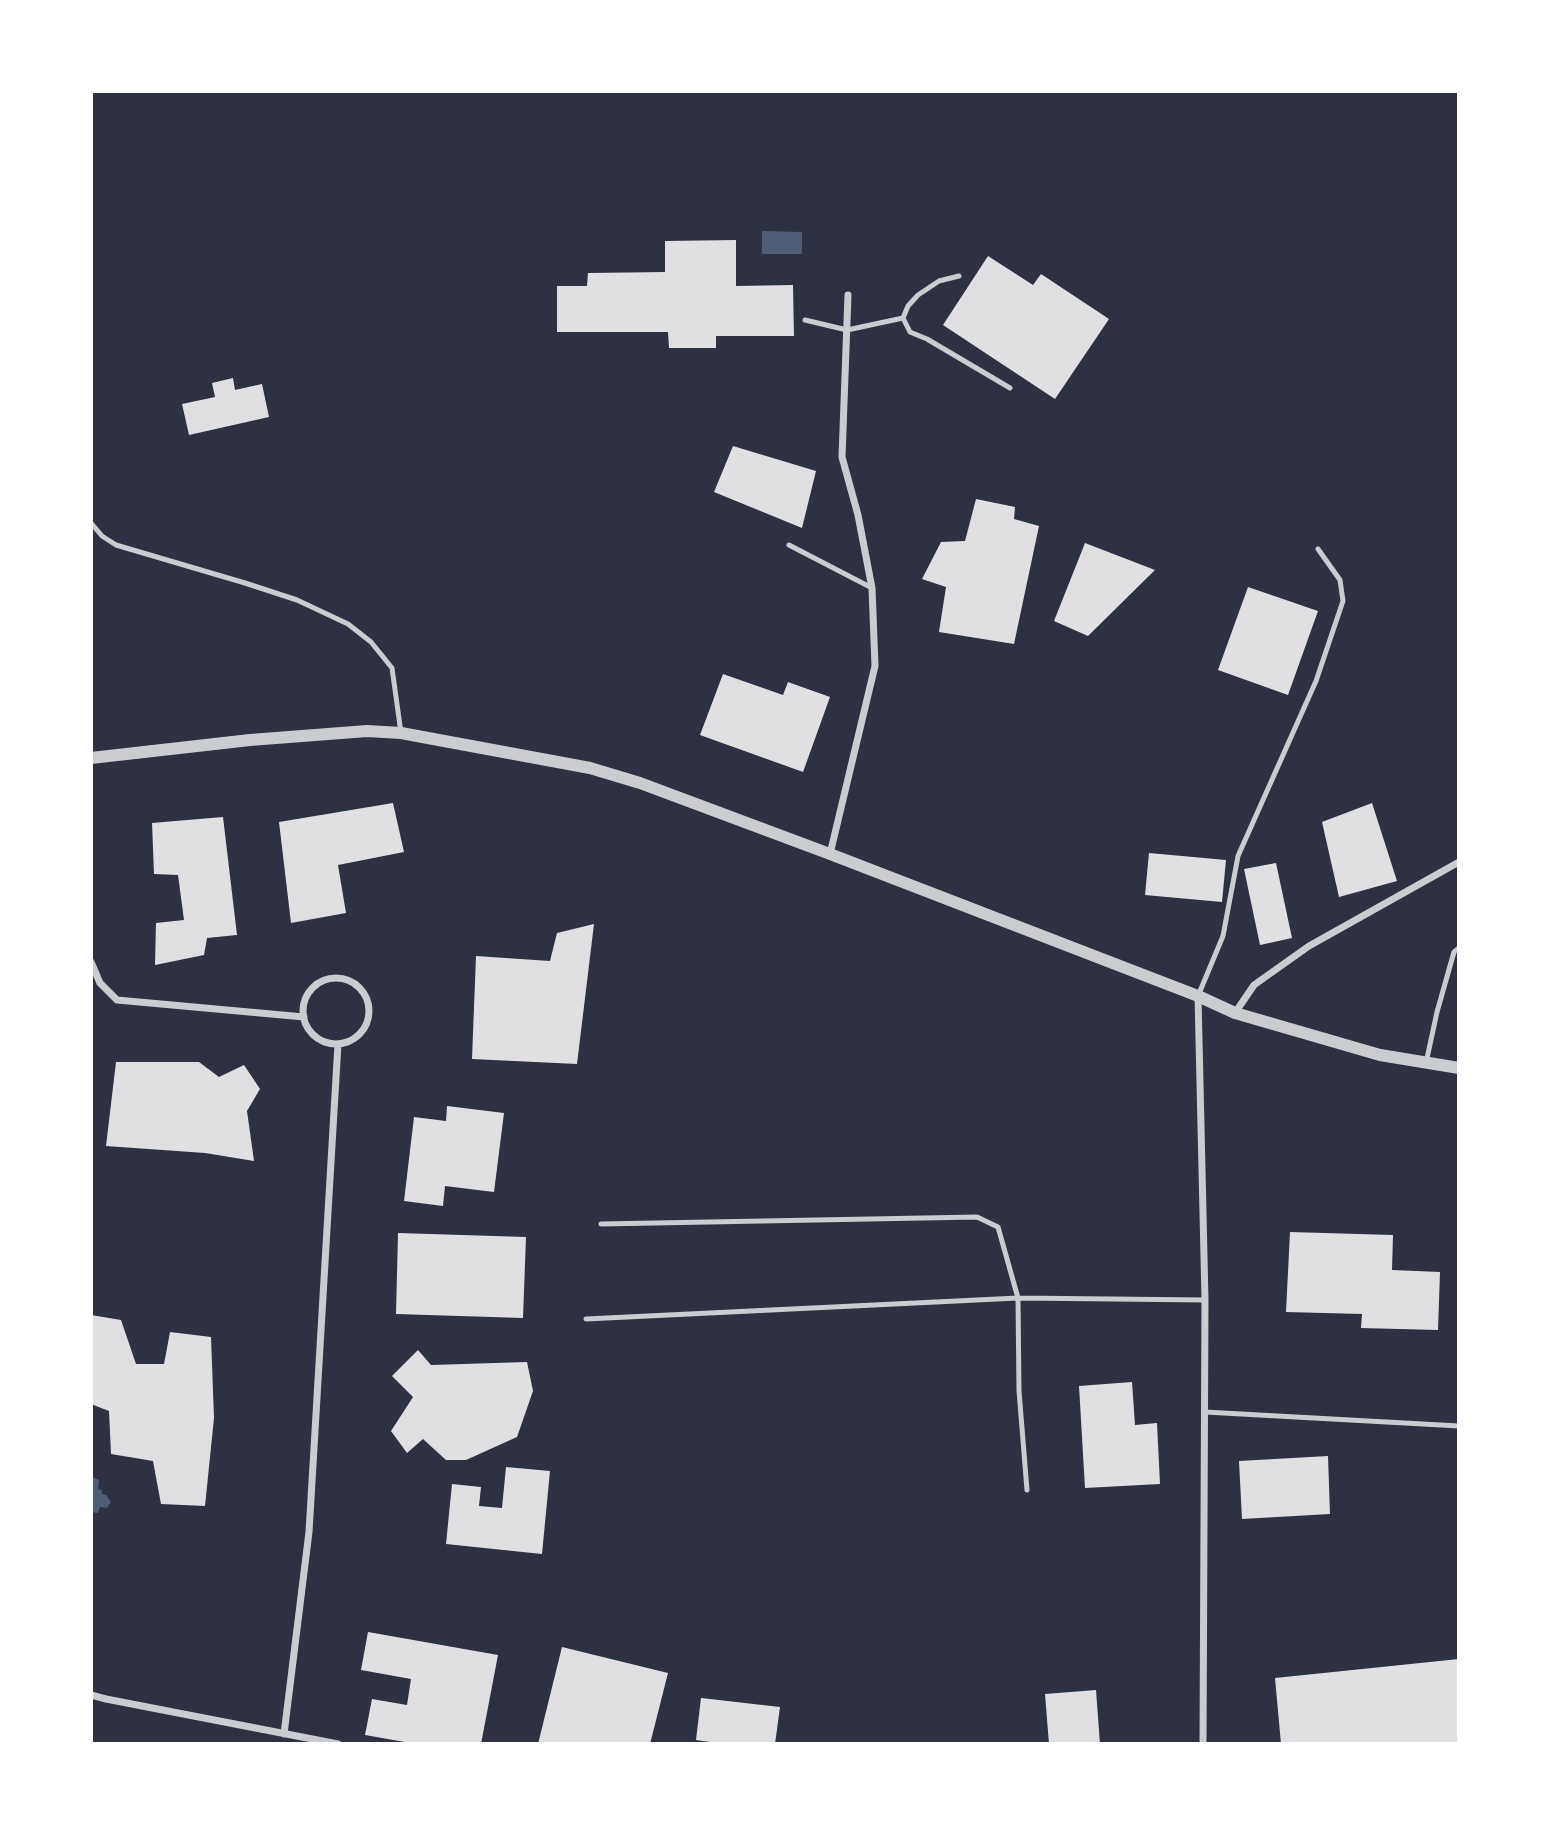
<!DOCTYPE html>
<html>
<head>
<meta charset="utf-8">
<style>
  body { margin:0 }
  #map { position:relative; width:1550px; height:1835px; overflow:hidden; background:#2d3142; font-family:Poppins,sans-serif }
  canvas { display:block }
  .frame { position:absolute; inset:0; border:93px solid #fff; pointer-events:none }
</style>
</head>
<body>
<div id="map">
<canvas width="1550" height="1835"></canvas>
<div class="frame"></div>
</div>
<script>
const ctx = document.querySelector('canvas').getContext('2d');
ctx.lineJoin = 'round';
function paint(path, color) { ctx.fillStyle = color; ctx.fill(path, 'evenodd'); }
const shape = rows => new Path2D(rows.map(r => 'M' + r).join(''));
function strokePath(path, color, width, dash) { ctx.strokeStyle = color; ctx.lineWidth = width; ctx.lineCap = dash ? 'butt' : 'round'; ctx.setLineDash(dash || []); ctx.stroke(path); }
const water = shape([
  [762,231,802,232,802,254,762,254],
  [91,1476,99,1480,98,1489,102,1490,102,1494,106,1495,111,1502,107,1508,100,1507,98,1513,91,1512]
]);
const building = shape([
  [736,240,736,286,793,285,794,336,716,336,716,348,669,348,668,332,557,332,557,286,587,286,588,273,665,272,665,241],
  [988,256,1033,285,1041,274,1109,319,1055,399,943,325],
  [233,378,235,390,262,384,269,417,189,435,182,404,215,397,212,383],
  [733,446,816,471,802,528,714,492],
  [976,499,1015,507,1014,519,1039,526,1014,644,939,632,946,587,922,579,941,542,965,541],
  [1085,543,1155,570,1088,636,1054,621],
  [1248,587,1318,611,1288,695,1218,670],
  [723,674,783,695,788,682,830,697,803,772,700,735],
  [393,803,404,852,338,865,346,913,291,923,279,822],
  [1372,803,1397,881,1339,897,1322,822],
  [223,817,237,935,207,938,204,955,155,965,156,923,184,920,178,875,154,874,152,823],
  [1149,853,1226,860,1222,902,1145,895],
  [1276,863,1292,938,1260,945,1244,869],
  [594,924,577,1064,472,1059,476,956,550,961,557,933],
  [116,1062,199,1062,219,1077,244,1065,260,1089,247,1111,254,1161,205,1153,106,1146],
  [447,1106,504,1113,494,1192,445,1186,443,1206,404,1201,414,1117,446,1121],
  [1290,1232,1393,1235,1392,1270,1440,1272,1438,1330,1361,1328,1362,1314,1286,1312],
  [398,1233,526,1237,523,1318,396,1314],
  [91,1315,121,1320,136,1364,164,1364,170,1332,211,1337,214,1418,205,1506,161,1504,153,1461,111,1454,109,1411,91,1404],
  [418,1350,431,1365,527,1362,533,1391,517,1437,466,1460,446,1460,423,1439,407,1453,391,1431,413,1397,392,1376],
  [1132,1382,1135,1425,1157,1423,1160,1484,1085,1488,1079,1386],
  [1328,1456,1330,1514,1242,1519,1239,1461],
  [506,1467,550,1471,542,1554,446,1544,452,1484,481,1487,479,1506,502,1508],
  [368,1632,498,1655,481,1744,416,1744,365,1735,372,1699,407,1705,411,1679,361,1670],
  [562,1647,668,1673,650,1744,538,1744],
  [1459,1659,1459,1744,1281,1744,1275,1678],
  [1096,1690,1100,1744,1049,1744,1045,1694],
  [701,1698,780,1707,775,1744,724,1744,696,1740]
]);
const service = shape([
  [959,276,939,281,918,295,908,306,903,318,910,332,927,339,1010,388],
  [805,320,847,330,903,318],
  [91,523,102,536,116,545,245,583,297,600,348,624,371,642,392,668,401,733],
  [789,545,872,588],
  [1198,996,1223,936,1238,856,1316,681,1343,601,1340,580,1318,549],
  [1426,1063,1437,1012,1454,952,1459,948],
  [601,1224,977,1217,998,1227,1018,1298,1019,1391,1027,1490],
  [586,1319,1018,1298,1205,1300],
  [1205,1412,1459,1426]
]);
const minor = shape([
  [830,854,875,666,872,588,858,515,842,457,848,295],
  [91,962,100,983,117,1000,304,1017],
  '303 1011a33 33 0 1 1 66 0a33 33 0 1 1-66 0Z',
  [1198,996,1205,1300,1203,1744],
  [1235,1013,1254,985,1309,946,1459,862],
  [91,1695,106,1699,338,1744],
  [284,1734,309,1532,338,1044]
]);
const tertiary = shape([
  [91,758,250,740,367,731,401,733,590,768,640,783,830,854,1198,996,1235,1013,1380,1055,1459,1068]
]);
paint(water, '#4f5d75');
paint(building, '#e0e0e3');
strokePath(service, '#caccd0', 5);
strokePath(minor, '#caccd0', 7);
strokePath(tertiary, '#caccd0', 12);
</script>
</body>
</html>
